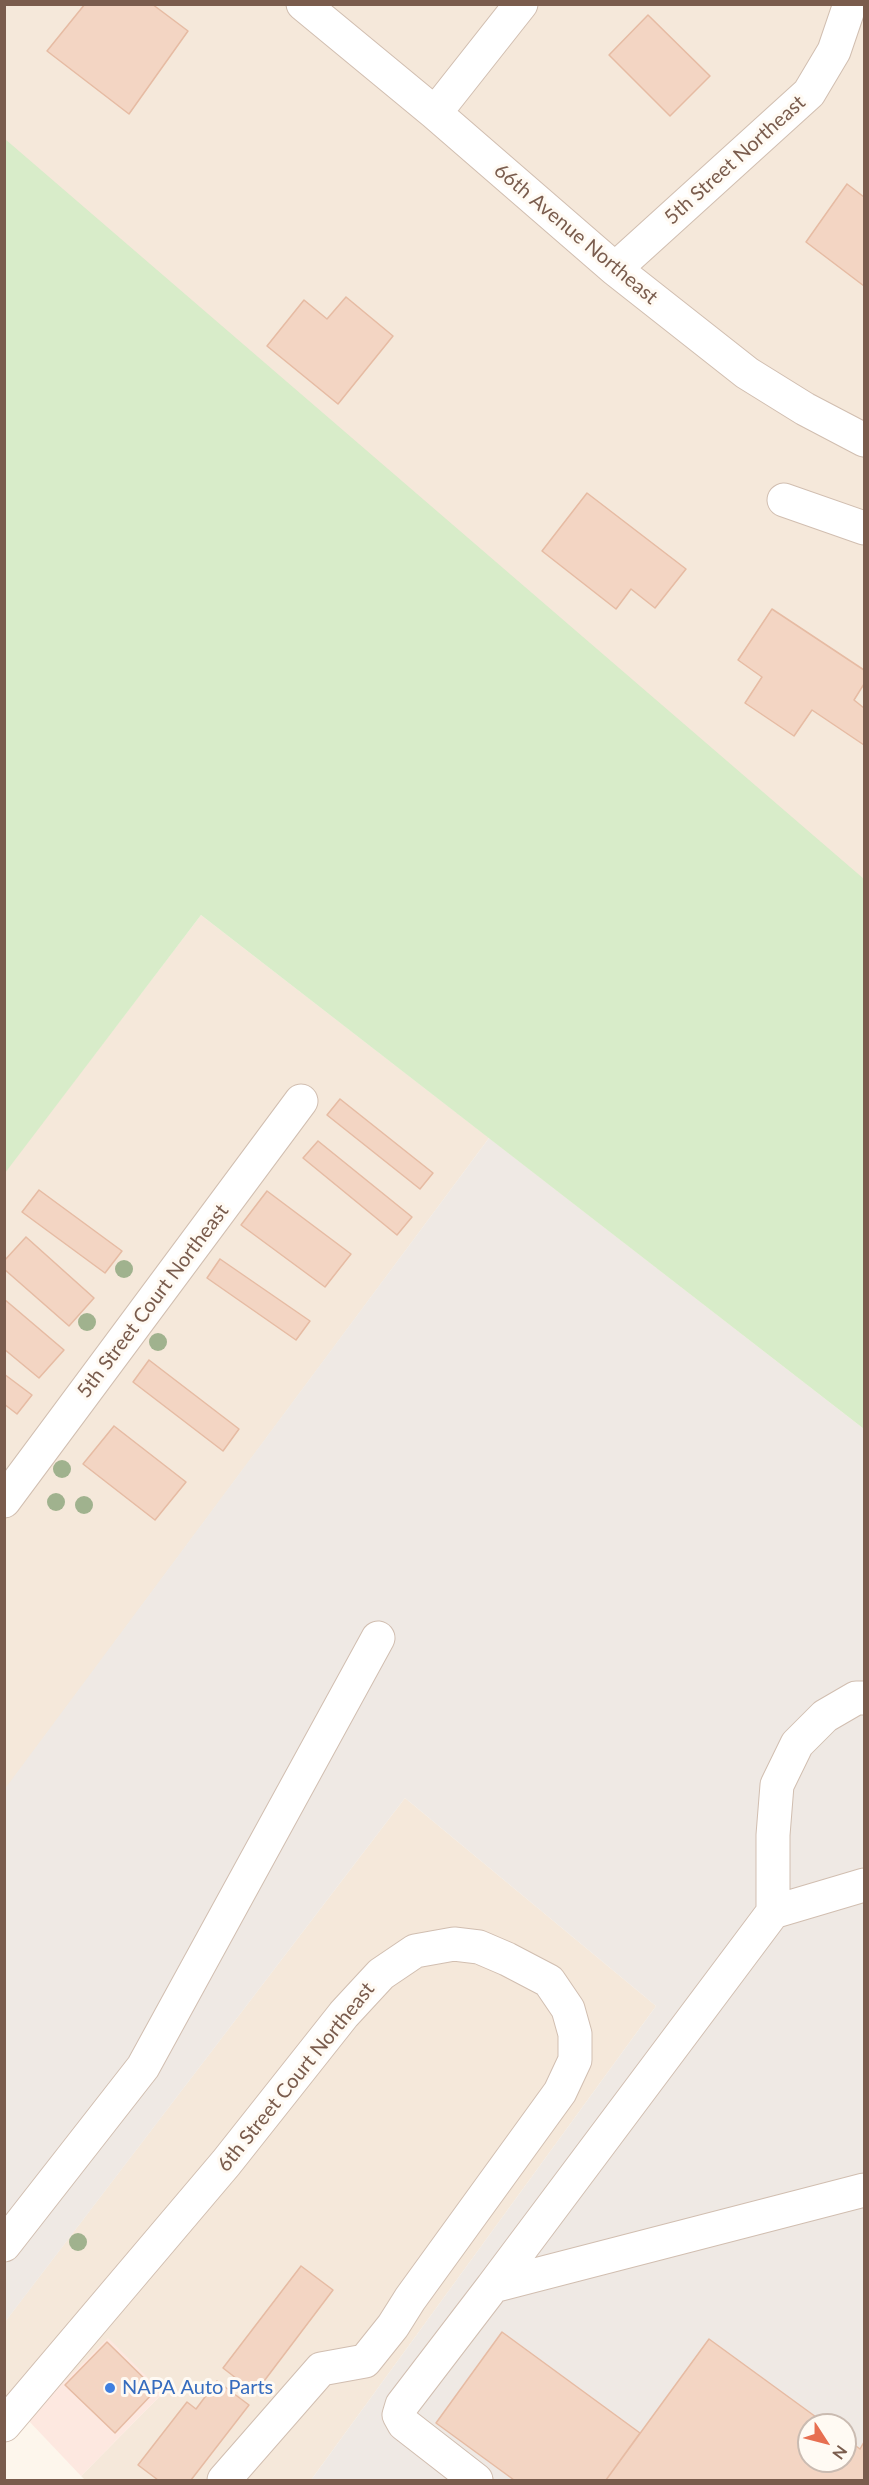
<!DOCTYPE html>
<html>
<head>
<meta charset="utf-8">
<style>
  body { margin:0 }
  #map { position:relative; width:869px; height:2485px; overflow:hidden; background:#fdf6ec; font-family:Lato,sans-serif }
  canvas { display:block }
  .frame { position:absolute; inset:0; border:6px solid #7a5c4d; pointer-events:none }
  .north { position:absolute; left:797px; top:2413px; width:60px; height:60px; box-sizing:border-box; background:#fffaf3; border:2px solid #cabbb1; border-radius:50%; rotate:126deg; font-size:16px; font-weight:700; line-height:24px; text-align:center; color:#7a5c4d }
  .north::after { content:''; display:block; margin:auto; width:21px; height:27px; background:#e76f51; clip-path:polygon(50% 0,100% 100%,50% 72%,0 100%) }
</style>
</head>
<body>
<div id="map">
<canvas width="869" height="2485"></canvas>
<div class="frame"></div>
<div class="north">N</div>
</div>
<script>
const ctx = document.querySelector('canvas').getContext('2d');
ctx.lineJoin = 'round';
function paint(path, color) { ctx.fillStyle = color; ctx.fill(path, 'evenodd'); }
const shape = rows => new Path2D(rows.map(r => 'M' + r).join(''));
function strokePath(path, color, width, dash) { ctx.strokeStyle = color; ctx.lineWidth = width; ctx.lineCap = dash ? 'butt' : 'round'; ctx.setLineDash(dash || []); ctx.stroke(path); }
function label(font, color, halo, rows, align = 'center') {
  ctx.font = font + ' Lato,sans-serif'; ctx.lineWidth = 6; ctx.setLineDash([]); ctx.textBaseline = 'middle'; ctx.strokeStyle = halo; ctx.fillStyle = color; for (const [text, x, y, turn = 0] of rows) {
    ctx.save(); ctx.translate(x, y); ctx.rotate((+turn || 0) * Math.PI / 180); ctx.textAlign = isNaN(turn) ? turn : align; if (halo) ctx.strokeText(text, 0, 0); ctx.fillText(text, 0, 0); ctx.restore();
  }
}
const residential = shape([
  [4,5,864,5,864,880,5,292],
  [201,915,489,1138,5,1790,4,1173],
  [405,1798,656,2006,311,2480,85,2480,81,2476,163,2393,27,2419,5,2395,4,2323]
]);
const commercial = shape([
  [108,2338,163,2393,81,2476,27,2419]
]);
const industrial = shape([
  [489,1138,864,1429,864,2480,311,2480,656,2006,405,1798,5,2322,4,1790],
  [809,2425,845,2425,845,2461,809,2461]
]);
const green = shape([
  [5,139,864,879,864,1429,201,915,5,1173]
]);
const building = shape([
  [85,4,152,4,188,31,129,114,47,51,85,4],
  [648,15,710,76,670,116,609,55,648,15],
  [847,184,864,197,864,286,806,242,847,184],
  [346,297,393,336,338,404,267,346,304,300,327,319,346,297],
  [587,493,686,569,655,608,631,589,616,609,542,551,587,493],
  [772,609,864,670,864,684,854,700,864,708,864,745,812,710,794,736,745,703,762,677,738,660,772,609],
  [340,1099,433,1173,420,1189,327,1115,340,1099],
  [318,1141,412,1217,397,1235,303,1158,318,1141],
  [39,1190,122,1251,105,1273,22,1212,39,1190],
  [267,1191,351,1254,325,1287,241,1225,267,1191],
  [26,1237,94,1298,69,1326,4,1269,4,1261,26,1237],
  [220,1259,310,1321,296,1340,207,1278,220,1259],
  [4,1299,64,1350,39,1378,4,1349,4,1299],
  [149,1360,239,1429,223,1451,133,1382,149,1360],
  [4,1374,32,1395,17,1414,4,1404,4,1374],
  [114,1426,186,1482,155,1520,83,1464,114,1426],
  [301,2266,333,2290,255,2393,223,2368,301,2266],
  [502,2332,640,2433,606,2480,514,2480,436,2423,502,2332],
  [709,2339,827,2425,809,2425,809,2461,845,2461,845,2438,860,2449,864,2442,864,2480,606,2480,709,2339],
  [107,2342,156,2390,115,2433,65,2385,107,2342],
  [217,2381,249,2405,191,2480,158,2480,138,2465,187,2402,196,2409,217,2381]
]);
const minor = shape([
  [303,4,435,113,615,269,747,373,805,409,864,440],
  [435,113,521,4],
  [615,269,809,93,834,51,850,4],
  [784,500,864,528],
  [4,1501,301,1101],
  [773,1912,773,1835,777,1785,797,1744,825,1716,856,1698,864,1698],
  [4,2245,143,2067,378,1638],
  [493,2286,773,1912,864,1885],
  [4,2425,226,2163,344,2014,381,1974,415,1951,454,1944,479,1947,507,1959,549,1981,568,2009,575,2034,575,2060,560,2092,410,2299,393,2326,365,2361,321,2369,224,2480],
  [476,2480,404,2424,399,2415,402,2405,493,2286,864,2190]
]);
const trees = [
  [124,1269],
  [87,1322],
  [158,1342],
  [62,1469],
  [56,1502],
  [84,1505],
  [78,2242]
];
const markers = [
  [110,2388,6,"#3f7fe0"]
];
const streetNames = [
  ["5th Street Northeast",735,160,-42],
  ["66th Avenue Northeast",576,234,40],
  ["5th Street Court Northeast",153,1301,-53],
  ["6th Street Court Northeast",296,2077,-51]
];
const shopNames = [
  ["NAPA Auto Parts",122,2388]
];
paint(residential, '#f5e8da');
paint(commercial, '#fde8e0');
paint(industrial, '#efe9e4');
paint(green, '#d8ecc9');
paint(building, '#f3d5c3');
strokePath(building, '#e6bba3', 1.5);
strokePath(minor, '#d1beb0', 35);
strokePath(minor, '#fff', 33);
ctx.fillStyle = '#a0b28e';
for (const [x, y] of trees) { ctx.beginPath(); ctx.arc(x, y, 9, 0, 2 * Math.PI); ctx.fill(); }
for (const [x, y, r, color] of markers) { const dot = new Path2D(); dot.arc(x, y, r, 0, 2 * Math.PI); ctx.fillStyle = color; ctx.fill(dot); strokePath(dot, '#fffaf3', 2); }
label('20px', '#7a5c4d', '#fffaf3', streetNames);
label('20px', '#366cbe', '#fffaf3', shopNames, 'left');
</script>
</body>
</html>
